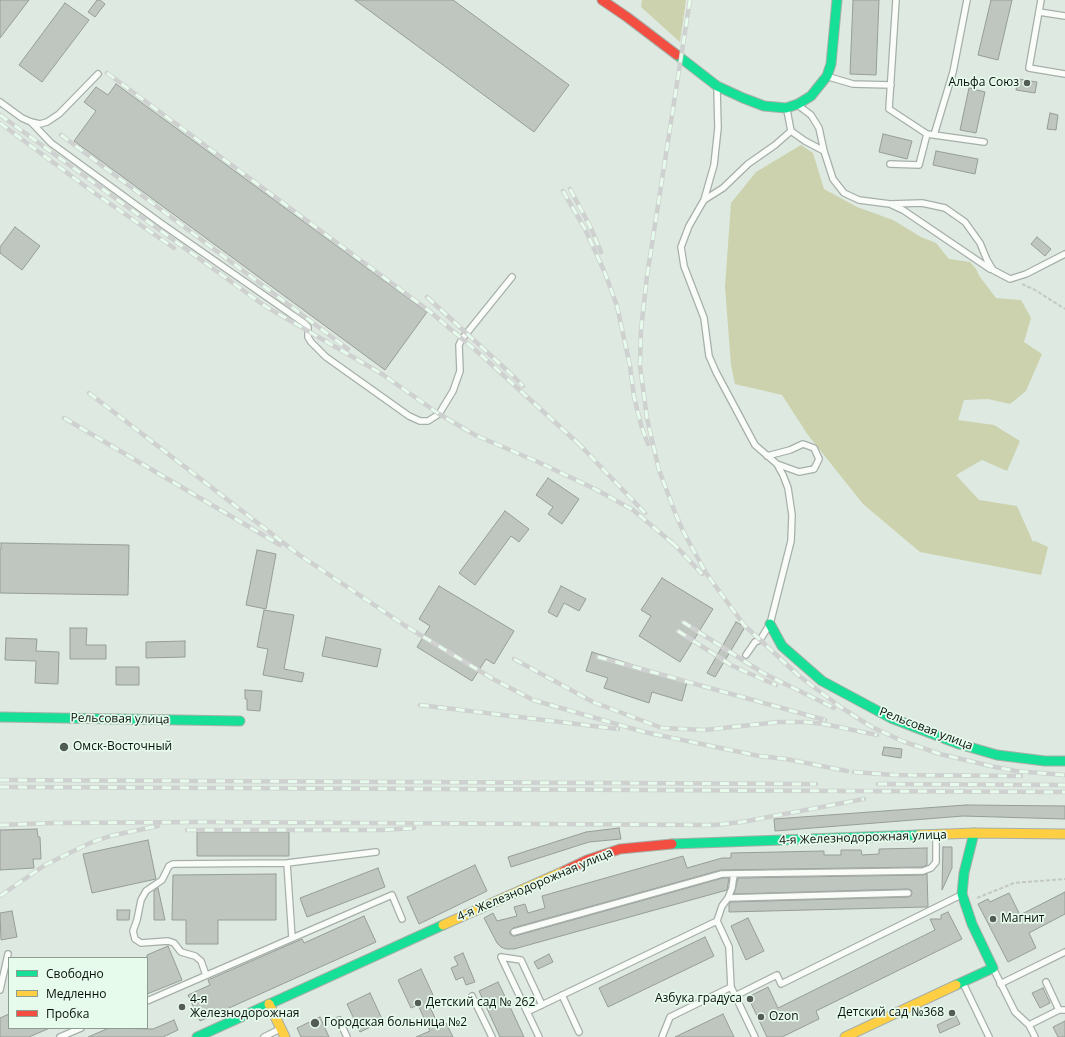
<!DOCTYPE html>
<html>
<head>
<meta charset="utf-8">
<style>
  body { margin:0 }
  #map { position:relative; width:1065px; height:1037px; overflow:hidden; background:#dee9e1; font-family:"Open Sans",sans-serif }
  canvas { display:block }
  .legend { position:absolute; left:8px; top:957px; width:140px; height:72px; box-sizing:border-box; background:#e6fbec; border:1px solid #8e9d92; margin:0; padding:5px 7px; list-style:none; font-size:12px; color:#09100b }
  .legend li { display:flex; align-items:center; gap:8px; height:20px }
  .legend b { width:20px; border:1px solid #8e9d92 }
</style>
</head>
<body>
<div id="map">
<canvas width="1065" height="1037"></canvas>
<ul class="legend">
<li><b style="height:5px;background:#16e098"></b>Свободно</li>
<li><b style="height:5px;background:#ffcf43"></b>Медленно</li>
<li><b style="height:5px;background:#f24e42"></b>Пробка</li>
</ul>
</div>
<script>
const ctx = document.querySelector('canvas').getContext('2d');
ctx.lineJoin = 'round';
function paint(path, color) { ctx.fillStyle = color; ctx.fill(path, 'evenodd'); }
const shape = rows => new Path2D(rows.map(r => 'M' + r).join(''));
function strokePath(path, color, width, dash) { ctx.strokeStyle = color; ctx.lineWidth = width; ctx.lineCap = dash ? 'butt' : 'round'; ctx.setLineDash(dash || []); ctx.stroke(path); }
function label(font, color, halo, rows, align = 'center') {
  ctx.font = font + ' "Open Sans",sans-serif'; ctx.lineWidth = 3.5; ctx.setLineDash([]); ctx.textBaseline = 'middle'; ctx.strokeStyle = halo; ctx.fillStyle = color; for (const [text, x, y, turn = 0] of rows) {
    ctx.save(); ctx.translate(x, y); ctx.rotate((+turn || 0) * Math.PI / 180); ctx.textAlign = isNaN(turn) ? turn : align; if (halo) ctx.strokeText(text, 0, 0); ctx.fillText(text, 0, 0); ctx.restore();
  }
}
const green = shape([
  [642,0,686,0,680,42,641,7],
  [801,145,813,153,824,189,857,207,893,220,921,237,936,243,949,259,970,262,976,269,980,277,996,298,1021,300,1031,318,1024,342,1042,354,1026,391,1010,404,988,399,964,400,958,420,994,425,1020,441,1007,471,982,460,956,475,979,500,1017,506,1033,542,1035,541,1048,547,1041,575,920,552,863,504,808,435,782,395,735,384,731,365,725,287,731,203,756,172]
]);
const building = shape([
  [0,0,29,0,0,38,0,0],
  [97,0,100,0,105,4,95,17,88,12,97,0],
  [355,0,453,0,569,85,534,132,355,0],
  [853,0,879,0,876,75,850,74,853,0],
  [991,0,1012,0,998,60,978,55,991,0],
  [65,3,89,20,42,82,19,65,65,3],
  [1018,79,1037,82,1035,93,1016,90,1018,79],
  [116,84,427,312,385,370,74,141,96,111,84,102,96,87,108,95,116,84],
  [969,88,985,92,976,133,960,130,969,88],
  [1050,113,1058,115,1056,130,1047,129,1050,113],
  [883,134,912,141,907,159,879,152,883,134],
  [936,151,978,159,975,174,933,165,936,151],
  [15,227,40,246,22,270,0,253,0,247,15,227],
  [1037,237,1051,249,1045,256,1031,244,1037,237],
  [548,478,579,499,562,524,548,514,553,507,536,495,548,478],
  [505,511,529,529,519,542,511,536,475,585,459,573,505,511],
  [1,543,129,545,128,595,0,593,0,549,1,549,1,543],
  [257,550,276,554,266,609,246,605,257,550],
  [662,578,713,609,680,662,639,636,651,616,641,610,662,578],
  [439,586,514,631,494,664,486,659,472,681,417,647,430,626,419,619,439,586],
  [561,586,586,599,579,611,564,603,557,617,548,612,561,586],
  [264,610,294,615,284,669,304,673,302,682,263,675,268,649,257,647,264,610],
  [736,622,745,627,715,677,707,673,736,622],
  [70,628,87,628,86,645,106,645,106,659,70,659,70,628],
  [326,637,381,649,377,667,322,656,326,637],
  [6,638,37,639,36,651,59,652,58,684,35,683,36,661,5,660,6,638],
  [185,641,185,657,146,658,146,642,185,641],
  [592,652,687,682,682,701,652,692,649,703,604,688,608,678,586,671,592,652],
  [116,667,139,667,139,685,116,685,116,667],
  [245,690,262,691,260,711,247,710,247,699,245,699,245,690],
  [884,747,902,749,901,758,882,755,884,747],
  [966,805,1065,806,1065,819,963,816,775,831,774,819,966,805],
  [619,828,621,839,589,842,511,867,508,857,586,832,619,828],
  [37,829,38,837,40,837,41,859,33,859,34,868,0,870,0,830,37,829],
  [197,832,289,832,289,856,197,856,197,832],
  [148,840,156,879,92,893,83,854,148,840],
  [943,847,952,847,952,868,942,890,943,847],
  [927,848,927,865,922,867,721,870,513,928,510,931,510,934,513,936,515,936,723,878,729,878,727,890,514,949,506,949,501,947,497,943,484,918,493,913,497,921,517,916,514,907,525,904,528,913,545,908,542,896,683,856,687,868,722,858,731,858,731,853,824,851,824,855,841,855,841,850,861,850,862,855,879,854,879,849,927,848],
  [475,865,487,891,419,924,407,897,475,865],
  [378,868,385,887,307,917,300,898,378,868],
  [276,874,276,920,218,920,218,944,186,944,186,920,172,920,173,875,276,874],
  [927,874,928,907,926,907,729,912,729,904,730,902,908,897,911,896,912,893,911,890,908,889,734,894,738,878,923,875,927,874],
  [158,888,165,920,154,920,154,891,158,888],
  [1065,892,1065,914,1029,933,1036,948,1008,962,978,904,988,899,990,902,1009,893,1020,915,1065,892],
  [117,910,130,910,129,920,117,920,117,910],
  [12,911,17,937,1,940,0,913,12,911],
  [948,912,962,939,816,1011,819,1019,782,1037,767,1037,748,997,768,987,778,1008,935,930,930,919,941,919,941,915,948,912],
  [364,916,376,942,200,1021,188,995,210,985,208,980,302,939,304,943,364,916],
  [748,918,764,951,746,960,731,926,748,918],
  [705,937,714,956,608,1007,599,988,705,937],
  [168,946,182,980,147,994,147,955,168,946],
  [463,953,475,982,466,985,463,977,456,980,451,968,458,965,454,957,463,953],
  [549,954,553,962,538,969,534,962,549,954],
  [421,969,434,997,427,1001,439,1026,446,1023,453,1037,416,1037,430,1031,418,1005,411,1008,398,980,421,969],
  [498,982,512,1011,524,1037,500,1037,479,991,498,982],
  [1043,988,1050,1003,1040,1008,1032,993,1043,988],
  [370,993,383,1021,360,1032,347,1004,370,993],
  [9,1014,9,1028,50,1028,29,1037,0,1037,0,1018,9,1014],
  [723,1014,734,1037,675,1037,723,1014],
  [956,1016,960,1024,940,1033,937,1025,956,1016],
  [320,1017,329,1037,301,1037,297,1028,320,1017],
  [174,1020,178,1030,163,1037,88,1037,109,1028,153,1029,174,1020],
  [1065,1021,1065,1037,1058,1037,1053,1027,1065,1021]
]);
const path = shape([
  [1022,284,1035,290,1065,309],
  [977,898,1014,883,1065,879]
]);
const lane = shape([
  [896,0,889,109,927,134,984,142],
  [1041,0,1029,68,1065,74],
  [1039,12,1065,16],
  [829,77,853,84,891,85],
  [0,102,22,118,31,122,40,124,47,122,59,114,98,74],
  [799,106,811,115,819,128,824,151],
  [787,110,791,131,805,141,824,151,833,179,844,193,859,200,890,204,922,203,945,208,965,222,980,243,987,260,993,270,1010,279,1026,274,1065,254],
  [31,122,51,143,162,224,304,323,308,327,308,337,311,342,326,357,409,416,420,421,428,421,439,414,453,391,460,371,459,345,462,339,512,277],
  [934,135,953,72,967,0],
  [890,164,919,165,927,134],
  [704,200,714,165,718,128,717,88],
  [892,205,903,210,990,269],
  [767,456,790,450,803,444,814,448,819,459,814,469,799,472,777,464],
  [746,655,755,642,760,640,770,624,791,541,792,515,788,488,783,475,777,464,755,445,716,372,709,356,704,318,684,266,681,247,689,226,704,200,723,188,748,164,775,145,791,131],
  [287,863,292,938],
  [728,898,732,888,734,874],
  [514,932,722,874,923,871,931,868,936,862,936,836],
  [501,957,539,1037],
  [501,957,521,960,542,1005],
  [994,970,1015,1012,1029,1025,1035,1037],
  [206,975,201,961,195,956,181,952,174,943,168,941,141,943,135,939,133,931,137,920,141,900,146,891,162,880,169,866,173,864,287,863,376,852],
  [1046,982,1059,1010],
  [963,983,989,1037],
  [1000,984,1065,952],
  [0,990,8,954],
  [562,995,579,1032],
  [472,996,492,1037],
  [735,996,777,975,781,984,961,895],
  [147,1001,392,895,402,919],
  [527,1012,717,921],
  [339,1020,347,1037],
  [1029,1025,1059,1010,1065,1010],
  [60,1037,81,1028],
  [264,1037,280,1029],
  [662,1037,670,1017,731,987],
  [755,1037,731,987,729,947,717,921,722,906,728,898,908,893]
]);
const fast = shape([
  [677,55,717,86,743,98,764,106,786,108,798,104,811,96,827,76,831,64,837,0],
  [770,624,782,646,822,681,891,718,959,744,997,755,1045,761,1065,761],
  [0,717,240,721],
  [672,844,919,835],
  [956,985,993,968,972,924,962,894,964,873,974,833],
  [197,1037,443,925]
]);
const slow = shape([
  [919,835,974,833,1065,834],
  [443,925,564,871],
  [269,1004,285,1037],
  [845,1037,956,985]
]);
const jam = shape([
  [602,0,627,17,677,55],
  [564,871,587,860,620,849,672,844]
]);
const rail = shape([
  [690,0,647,276,641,330,640,366,647,418,659,470,676,515,684,533,706,573,744,625,798,675,839,706,870,726,902,741,940,754,995,767,1016,771,1065,775],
  [107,73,428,310,480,354,580,445],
  [0,115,265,306,382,374,439,414,475,435,538,462,595,489,633,510,676,546],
  [0,123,93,192,174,248],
  [61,135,348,349],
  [570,189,590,226,601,252],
  [563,191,585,229,605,273,617,306,630,366,634,397,641,425,648,444],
  [427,297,511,374,523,386],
  [89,393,298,554,404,625,493,679,533,700,644,732,759,756,786,759,847,771],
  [64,418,280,545],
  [577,442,645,513],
  [672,542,702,574],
  [683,622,763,673,834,708],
  [678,631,731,665,748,673,776,685],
  [598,657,825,720],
  [514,659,593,702,662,728,704,730,779,722,805,722,824,724,877,735],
  [420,705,618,729],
  [854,772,894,775,1021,776],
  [0,780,816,784],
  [878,784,1065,785],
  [0,787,1065,792],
  [0,825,53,823,201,822,714,825,742,822,864,799],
  [187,830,382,830,414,828],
  [0,896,45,865,90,843,110,836,158,826]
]);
const markers = [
  [1027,83,4,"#545c56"],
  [64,747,5,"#545c56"],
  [993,919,4,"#545c56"],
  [750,999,4,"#545c56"],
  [418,1003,4,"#545c56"],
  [182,1007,4,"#545c56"],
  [952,1013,4,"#545c56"],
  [761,1017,4,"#545c56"],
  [315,1023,5,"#545c56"]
];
const poiNames = [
  ["Альфа Союз",1019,83,"right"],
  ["Омск-Восточный",73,747],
  ["Магнит",1001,919],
  ["Азбука градуса",742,999,"right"],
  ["4-я",190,1000],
  ["Железнодорожная",190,1014],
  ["Детский сад № 262",426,1003],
  ["Детский сад №368",944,1013,"right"],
  ["Ozon",769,1017],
  ["Городская больница №2",324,1023]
];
const streetNames = [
  ["Рельсовая улица",120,719,1],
  ["Рельсовая улица",926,729,21],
  ["4-я Железнодорожная улица",863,838,-2],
  ["4-я Железнодорожная улица",535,885,-23]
];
paint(green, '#cbd2ad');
paint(building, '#bfc6bf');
strokePath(building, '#969d97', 1);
strokePath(lane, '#a6afa8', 8);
strokePath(fast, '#a6afa8', 11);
strokePath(slow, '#a6afa8', 11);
strokePath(jam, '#a6afa8', 11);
strokePath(path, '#c5c9c6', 2, [4, 2]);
strokePath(lane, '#fafcfa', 5.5);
strokePath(fast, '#16e098', 9);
strokePath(slow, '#ffcf43', 9);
strokePath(jam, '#f24e42', 9);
strokePath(rail, '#ced1cf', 4.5);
strokePath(rail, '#e6fbec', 3, [9]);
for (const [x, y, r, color] of markers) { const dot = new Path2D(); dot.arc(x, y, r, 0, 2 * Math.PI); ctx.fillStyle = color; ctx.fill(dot); strokePath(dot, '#e6fbec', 1.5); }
label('12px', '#09100b', '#e6fbec', poiNames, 'left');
label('12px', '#09100b', '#e6fbec', streetNames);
</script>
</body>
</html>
